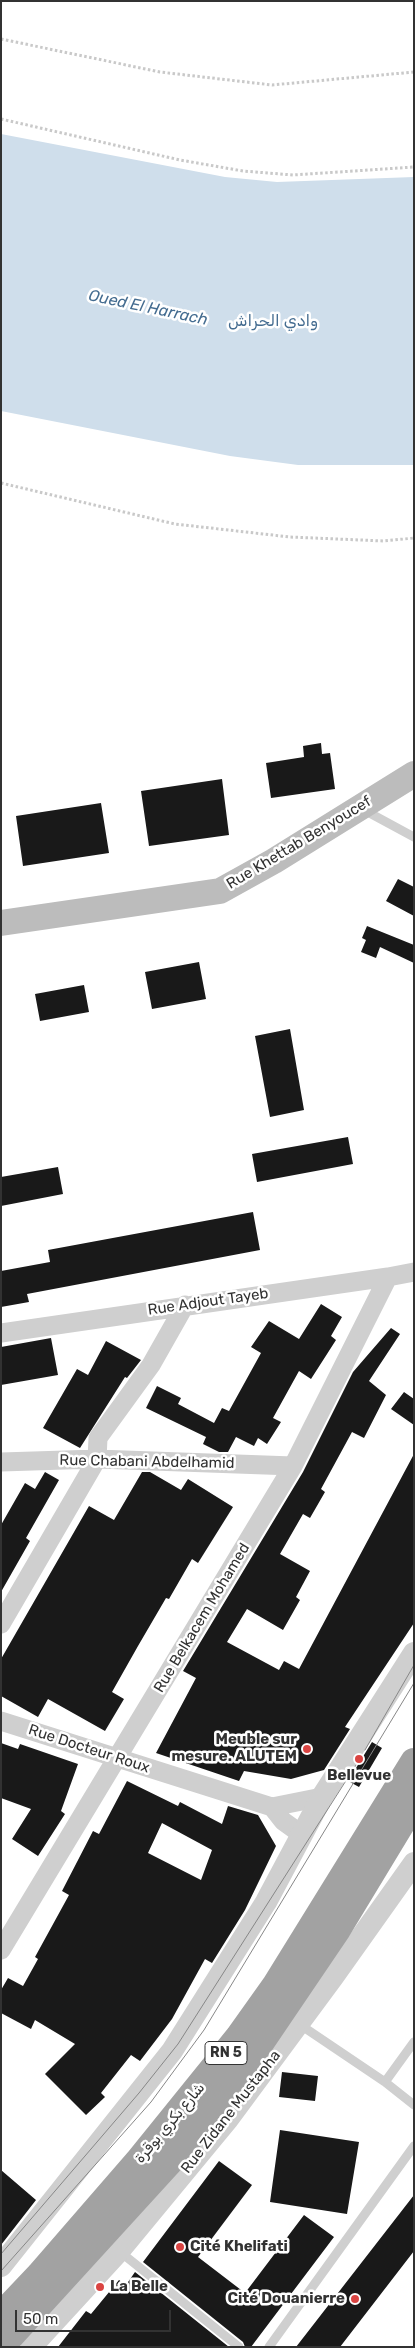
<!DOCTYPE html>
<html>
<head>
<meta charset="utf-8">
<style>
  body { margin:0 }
  #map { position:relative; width:415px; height:2348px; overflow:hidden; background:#fff; font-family:Rubik,sans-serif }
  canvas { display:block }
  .frame { position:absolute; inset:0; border:2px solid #323232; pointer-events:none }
  .scale { position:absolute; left:15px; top:2310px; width:156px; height:22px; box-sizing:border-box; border:2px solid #323232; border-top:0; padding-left:6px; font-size:15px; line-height:18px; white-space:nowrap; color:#323232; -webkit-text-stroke:4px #fff; paint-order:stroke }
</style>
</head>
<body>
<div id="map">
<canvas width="415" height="2348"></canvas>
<div class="frame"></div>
<div class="scale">50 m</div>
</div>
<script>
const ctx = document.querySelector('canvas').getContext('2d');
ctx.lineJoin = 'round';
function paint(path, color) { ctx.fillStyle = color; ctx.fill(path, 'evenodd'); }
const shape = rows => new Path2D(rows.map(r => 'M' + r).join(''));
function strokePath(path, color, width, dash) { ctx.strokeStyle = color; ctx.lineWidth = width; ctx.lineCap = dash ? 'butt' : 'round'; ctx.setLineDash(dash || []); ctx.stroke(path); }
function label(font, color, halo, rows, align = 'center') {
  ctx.font = font + ' Rubik,Vazirmatn,sans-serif'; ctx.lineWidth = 5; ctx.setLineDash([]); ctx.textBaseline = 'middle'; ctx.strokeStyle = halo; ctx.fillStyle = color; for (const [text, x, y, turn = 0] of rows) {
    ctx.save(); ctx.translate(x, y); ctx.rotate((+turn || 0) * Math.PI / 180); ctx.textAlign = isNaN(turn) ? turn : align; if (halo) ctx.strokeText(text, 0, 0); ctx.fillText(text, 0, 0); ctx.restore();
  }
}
const water = shape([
  [1,134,225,177,277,182,414,177,414,465,298,465,230,456,1,411]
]);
const building = shape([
  [321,743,322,754,330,753,335,789,271,798,266,763,304,757,303,746],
  [222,779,229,835,149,846,141,791],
  [101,803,109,853,23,866,16,816],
  [398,879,414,887,414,916,386,901],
  [367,926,414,945,414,963,380,947,376,958,361,952,366,940,362,938],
  [199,962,206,999,152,1009,145,972],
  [84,985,89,1012,40,1021,35,994],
  [290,1029,304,1110,270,1117,255,1036],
  [348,1137,353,1164,257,1182,252,1154],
  [58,1167,63,1194,1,1206,1,1177],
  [253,1212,260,1250,27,1294,29,1302,1,1307,1,1271,50,1262,48,1250],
  [321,1304,342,1317,331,1336,336,1340,311,1379,299,1371,273,1418,281,1422,267,1444,258,1438,254,1446,236,1437,228,1452,219,1452,203,1444,206,1437,146,1408,157,1386,181,1398,178,1404,214,1423,222,1408,229,1411,261,1353,251,1347,269,1321,299,1339],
  [391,1328,400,1334,369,1381,386,1395,364,1438,352,1432,321,1489,325,1492,310,1518,303,1514,280,1554,310,1571,296,1597,300,1600,283,1630,247,1609,227,1642,279,1670,284,1661,299,1669,414,1454,414,1623,345,1727,350,1729,324,1770,291,1779,244,1771,239,1781,156,1753,196,1678,183,1671,303,1472,353,1372],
  [51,1338,58,1375,1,1385,1,1347],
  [106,1341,141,1360,127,1378,125,1377,80,1448,43,1428,77,1369,88,1375],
  [404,1392,414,1399,414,1425,391,1409],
  [45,1472,59,1480,26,1538,30,1541,1,1592,1,1525,25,1483,35,1489],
  [142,1472,150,1472,181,1490,188,1479,233,1507,198,1563,192,1559,169,1599,166,1598,138,1646,112,1692,124,1699,105,1731,48,1699,38,1717,1,1696,1,1659,89,1506,114,1520],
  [372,1742,382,1748,359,1787,348,1781],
  [1,1743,18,1749,20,1744,78,1764,61,1811,65,1814,38,1856,12,1839,31,1809,1,1798],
  [127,1781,178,1806,180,1802,222,1824,228,1806,258,1815,276,1846,245,1910,212,1963,205,1959,172,2019,140,2061,131,2055,101,2093,105,2097,86,2115,45,2074,75,2044,35,2020,31,2029,1,2013,1,1990,8,1978,23,1986,38,1959,35,1957,69,1895,62,1891,93,1831,99,1834],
  [162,1823,212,1850,201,1880,148,1853],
  [282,2072,318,2076,315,2101,279,2097],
  [280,2130,359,2142,347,2214,270,2202],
  [219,2161,252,2185,198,2257,245,2293,304,2215,334,2237,251,2347,245,2347,243,2342,143,2262],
  [1,2170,36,2200,1,2245],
  [414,2195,414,2251,340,2347,296,2347],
  [135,2272,229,2347,58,2347,86,2311,91,2314,119,2280,126,2285]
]);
const path = shape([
  [1,39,160,72,272,85,414,72],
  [1,119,180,160,243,171,293,175,414,167],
  [1,483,175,524,290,537,384,541,414,538]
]);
const service = shape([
  [364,810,414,837],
  [299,2024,385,2082],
  [414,2042,385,2082,414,2105],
  [119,2251,239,2347],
  [269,2347,414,2146]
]);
const minor = shape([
  [1,1333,388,1277,414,1272],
  [1,1462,97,1459,293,1466],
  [1,1624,97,1459,98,1438,151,1365,185,1305],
  [1,1721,272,1807,322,1797],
  [272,1807,283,1821,301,1834],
  [1,1950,293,1466,388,1277]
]);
const tertiary = shape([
  [1,2266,172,2051,266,1902,322,1797,414,1653],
  [31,2347,119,2251,228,2119,333,1977,414,1863]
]);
const secondary = shape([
  [1,923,220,891,274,861,414,774]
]);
const trunk = shape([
  [1,2316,40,2275,138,2162,239,2037,276,1985,414,1762],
  [1,2346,178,2152,231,2086,336,1931,414,1802]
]);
const tram = shape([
  [365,1750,414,1665],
  [1,2254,139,2093,178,2044,356,1765],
  [1,2271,151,2102,204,2030,414,1683]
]);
const markers = [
  [307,1749,5,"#da4442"],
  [359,1759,5,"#da4442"],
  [180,2247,5,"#da4442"],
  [100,2287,5,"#da4442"],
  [355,2299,5,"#da4442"]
];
const shields = [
  [226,2053,42]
];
const shieldNames = [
  ["RN 5",226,2053]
];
const streetNames = [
  ["Rue Khettab Benyoucef",299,843,-31],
  ["Rue Adjout Tayeb",208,1302,-8],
  ["Rue Chabani Abdelhamid",147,1462,1],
  ["Rue Belkacem Mohamed",202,1618,-59],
  ["Rue Docteur Roux",89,1749,18],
  ["Rue Zidane Mustapha",231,2112,-52],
  ["شارع بكري بوقرة",170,2123,-50]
];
const poiNames = [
  ["Meuble sur",297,1740],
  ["mesure. ALUTEM",297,1757],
  ["Bellevue",359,1776,"center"],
  ["Cité Khelifati",190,2247,"left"],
  ["La Belle",110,2287,"left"],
  ["Cité Douanierre",345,2299]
];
const waterNames = [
  ["Oued El Harrach",148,308,12],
  ["وادي الحراش",273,321]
];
paint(water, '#cfdeeb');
paint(building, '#191919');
strokePath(path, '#c9c9c9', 3, [2.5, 2.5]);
strokePath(service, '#cfcfcf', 9);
strokePath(minor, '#cfcfcf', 19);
strokePath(tertiary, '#cfcfcf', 22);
strokePath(secondary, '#bcbcbc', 26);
strokePath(trunk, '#a2a2a2', 28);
strokePath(tram, '#878787', 1);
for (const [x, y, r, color] of markers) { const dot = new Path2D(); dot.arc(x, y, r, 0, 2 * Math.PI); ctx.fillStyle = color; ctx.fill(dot); strokePath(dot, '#fff', 2); }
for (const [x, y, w] of shields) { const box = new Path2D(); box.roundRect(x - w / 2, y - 11.5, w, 23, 4); ctx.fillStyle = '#fff'; ctx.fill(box); strokePath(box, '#323232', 1); }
label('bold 14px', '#323232', null, shieldNames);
label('15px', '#323232', '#fff', streetNames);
label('bold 15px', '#323232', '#fff', poiNames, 'right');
label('italic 16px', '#446c90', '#fff', waterNames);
</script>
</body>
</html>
